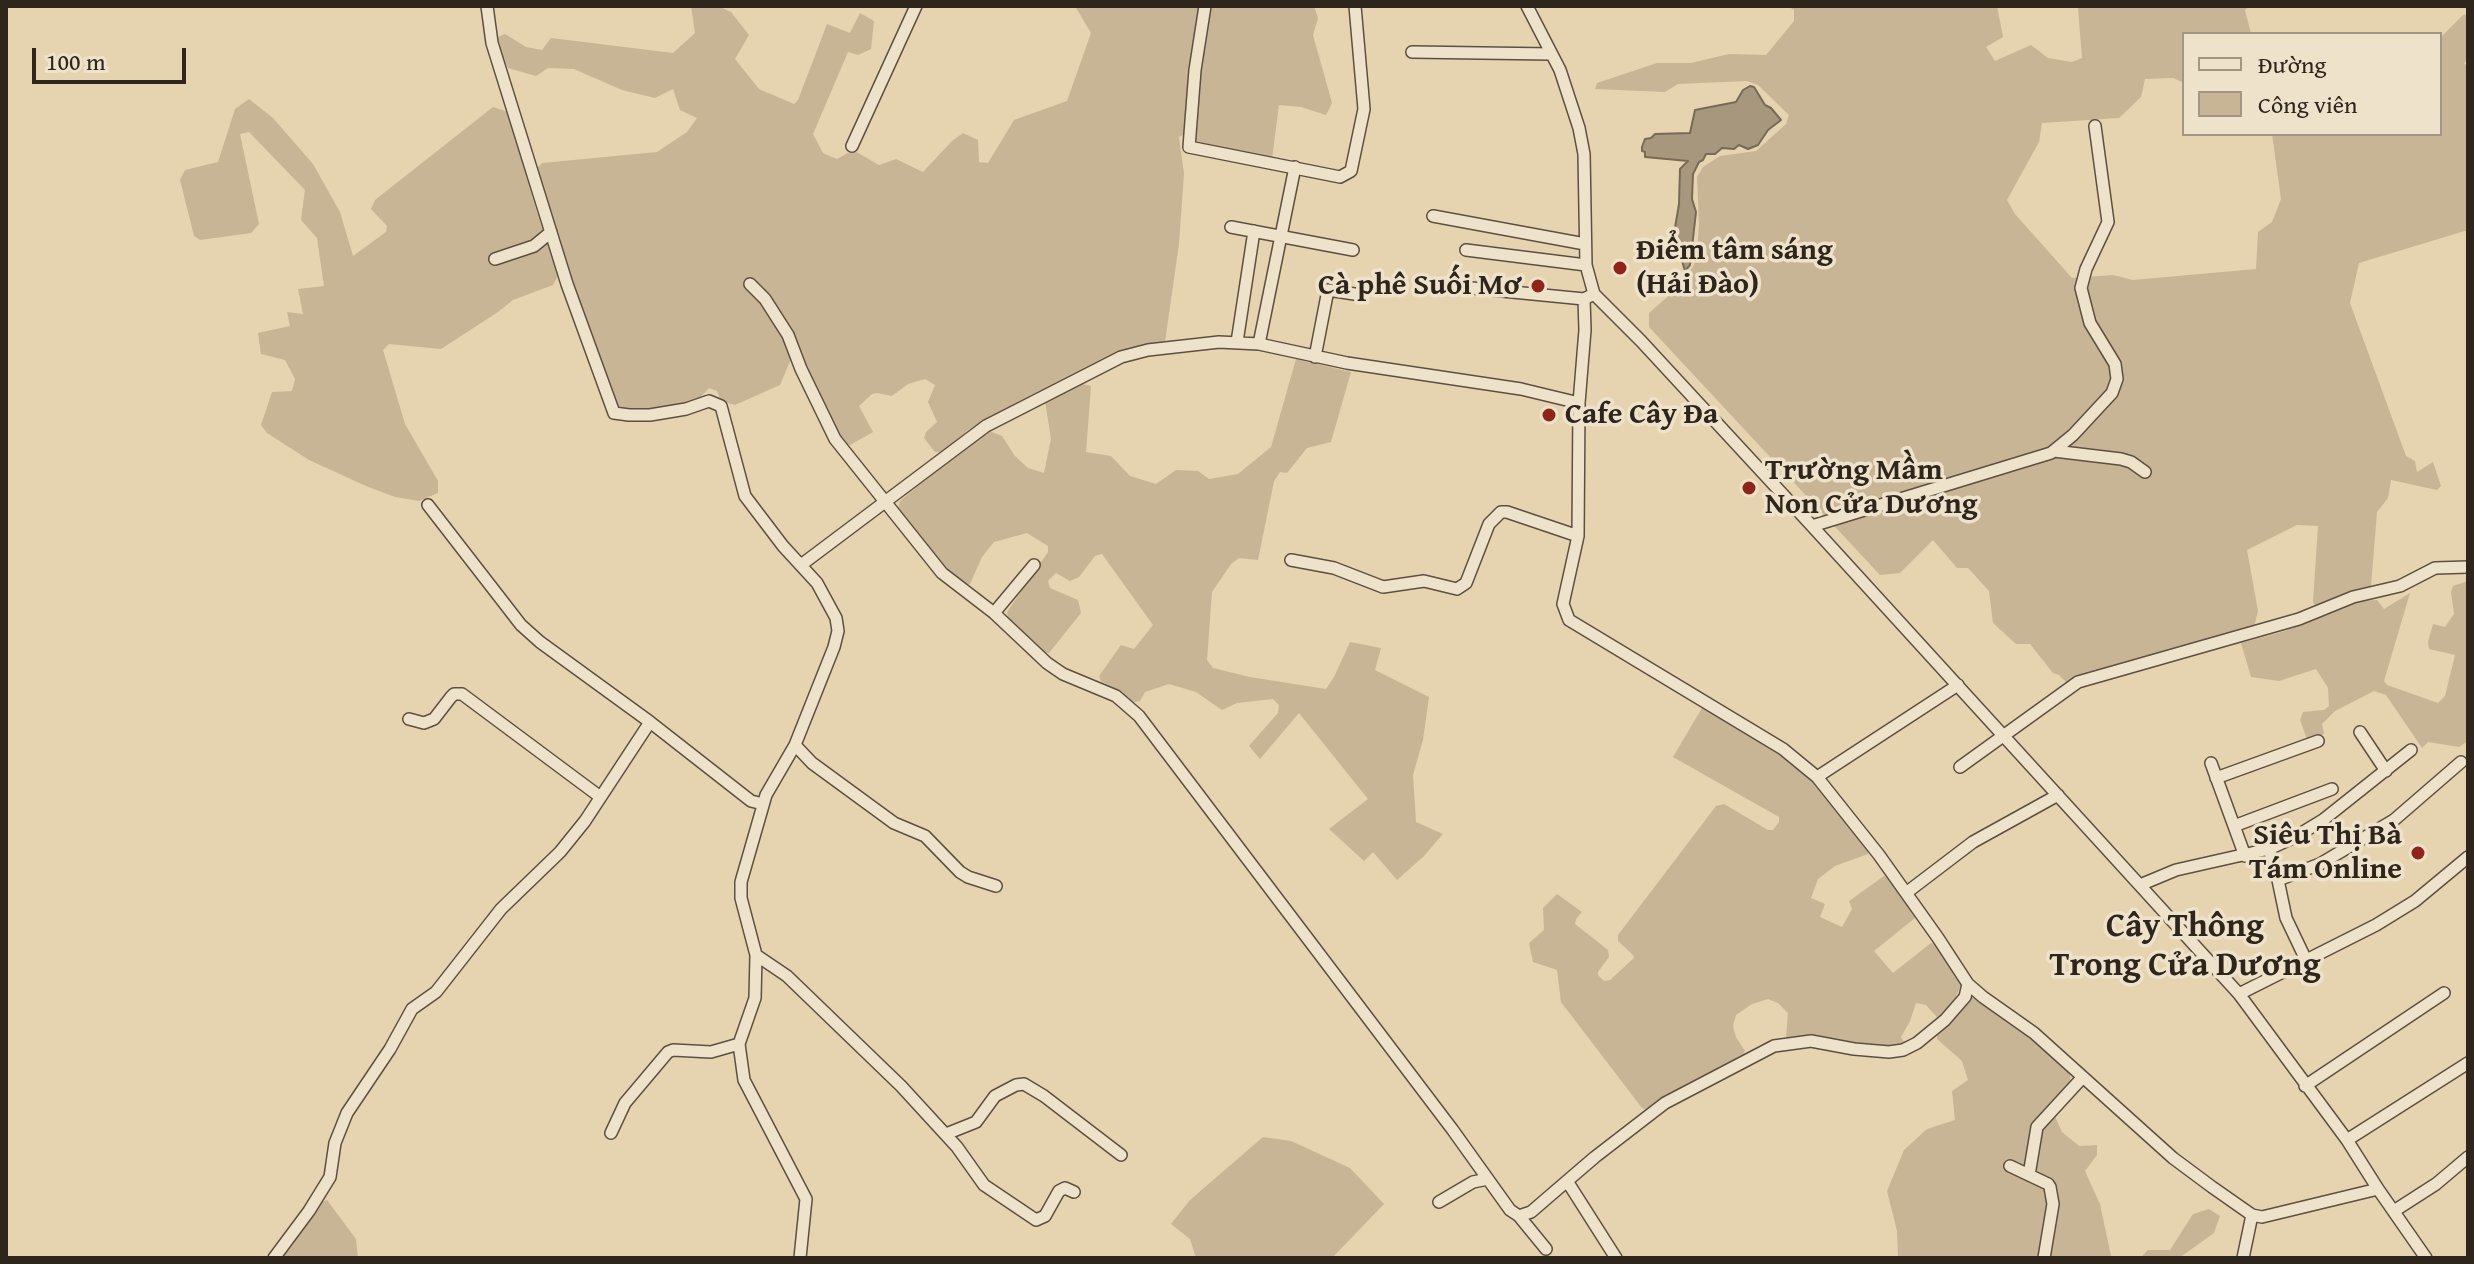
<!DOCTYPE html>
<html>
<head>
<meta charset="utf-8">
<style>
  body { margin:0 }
  #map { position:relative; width:2474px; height:1264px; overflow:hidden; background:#e6d3af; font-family:"Gentium Book Plus",serif }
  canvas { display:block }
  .frame { position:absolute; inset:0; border:8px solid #2e251c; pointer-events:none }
  .legend { position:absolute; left:2182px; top:32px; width:260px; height:104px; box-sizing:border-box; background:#efe2cb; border:2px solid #a29685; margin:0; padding:10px 14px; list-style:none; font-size:24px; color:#2e251c }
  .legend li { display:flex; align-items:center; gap:16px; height:40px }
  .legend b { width:40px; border:2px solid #a29685 }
  .scale { position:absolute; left:32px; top:48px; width:154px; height:36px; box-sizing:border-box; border:4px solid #2e251c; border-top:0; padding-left:10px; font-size:24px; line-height:28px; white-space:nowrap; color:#2e251c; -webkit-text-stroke:6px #efe2cb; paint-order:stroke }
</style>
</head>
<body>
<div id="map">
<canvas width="2474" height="1264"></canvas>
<div class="frame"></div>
<ul class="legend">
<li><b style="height:10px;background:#efe2cb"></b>Đường</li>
<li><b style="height:22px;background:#c7b596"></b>Công viên</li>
</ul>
<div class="scale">100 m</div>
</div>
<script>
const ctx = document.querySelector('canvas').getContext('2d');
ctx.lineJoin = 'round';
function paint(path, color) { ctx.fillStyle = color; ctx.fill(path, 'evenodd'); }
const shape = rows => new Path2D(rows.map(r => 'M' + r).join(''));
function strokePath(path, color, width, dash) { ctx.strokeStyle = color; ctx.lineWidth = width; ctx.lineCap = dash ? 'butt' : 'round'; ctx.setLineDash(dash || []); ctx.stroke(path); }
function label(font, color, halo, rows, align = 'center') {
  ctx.font = font + ' "Gentium Book Plus",serif'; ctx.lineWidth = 7; ctx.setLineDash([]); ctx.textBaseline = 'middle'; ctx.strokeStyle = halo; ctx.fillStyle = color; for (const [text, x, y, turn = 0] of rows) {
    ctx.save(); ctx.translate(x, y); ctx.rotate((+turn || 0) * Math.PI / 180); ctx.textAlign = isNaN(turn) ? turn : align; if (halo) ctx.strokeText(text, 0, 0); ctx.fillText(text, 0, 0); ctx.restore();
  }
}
const green = shape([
  [691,6,718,6,731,12,749,35,735,59,759,89,794,104,798,100,827,24,850,33,860,13,874,21,871,49,858,55,848,52,813,134,823,153,837,159,853,150,879,165,896,159,923,172,952,141,963,133,978,140,979,162,988,163,1014,120,1067,101,1091,33,1075,6,1314,6,1318,18,1313,35,1332,103,1326,115,1301,107,1279,105,1272,159,1194,145,1183,135,1179,137,1184,174,1179,244,1165,342,1161,345,1115,352,1021,400,968,430,943,452,935,452,924,438,926,432,937,422,928,402,935,385,925,379,908,384,892,396,877,393,872,394,859,406,873,432,850,445,843,443,825,414,800,358,790,361,780,385,735,405,721,401,717,391,709,388,697,401,667,409,618,411,568,282,537,168,542,163,657,152,687,132,697,118,680,110,673,89,655,98,622,90,574,69,548,68,536,76,508,68,501,55,498,37,505,34,526,47,542,50,551,38,673,53,695,33],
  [1788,6,1997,6,2003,37,1986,47,1995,61,2031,45,2048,58,2072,62,2082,58,2078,8,2250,6,2245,10,2251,34,2184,34,2184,83,2173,78,2145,79,2141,97,2119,118,2042,123,2039,142,2007,200,2015,214,2072,278,2113,275,2133,280,2256,269,2258,232,2272,222,2281,199,2272,134,2440,134,2440,38,2463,15,2468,14,2468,59,2464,63,2468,67,2468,230,2359,263,2350,303,2406,456,2415,461,2417,472,2433,462,2441,486,2437,490,2391,480,2388,498,2377,512,2371,586,2366,591,2344,594,2318,609,2313,602,2318,526,2297,525,2247,550,2258,611,2254,627,2068,684,2059,675,2053,673,2030,644,2016,644,1993,623,1989,591,1968,568,1957,568,1933,540,1900,573,1880,575,1649,327,1649,313,1674,291,1693,267,1697,253,1699,224,1697,177,1703,167,1720,156,1756,151,1786,124,1789,115,1758,85,1747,81,1678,84,1665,92,1595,89,1597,83,1657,63,1691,63,1729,54,1766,55,1794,21,1794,10],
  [249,99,273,118,313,164,340,212,353,256,386,232,387,226,371,209,375,200,493,107,508,112,537,213,559,274,553,285,513,300,498,312,441,349,389,344,383,350,405,424,438,481,438,493,419,501,395,497,366,486,309,460,267,433,261,425,272,392,292,391,295,379,285,360,261,354,258,333,290,326,287,312,303,314,298,289,324,286,317,238,301,220,305,190,249,132,240,134,259,224,251,233,200,240,194,236,180,180,185,170,218,162,235,109],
  [1296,359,1351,372,1331,442,1307,448,1287,473,1280,472,1274,481,1258,560,1239,558,1231,564,1212,592,1207,660,1213,668,1250,677,1326,689,1334,677,1350,642,1381,648,1375,670,1429,697,1423,740,1413,775,1416,822,1443,834,1424,856,1397,880,1373,852,1364,861,1329,829,1368,799,1299,713,1260,759,1249,746,1278,713,1279,705,1273,699,1237,703,1222,710,1196,692,1169,684,1145,692,1140,701,1134,702,1101,681,1099,676,1121,645,1134,649,1153,625,1102,554,1095,556,1079,577,1070,581,1056,573,1048,581,1050,588,1078,600,1081,613,1049,653,1044,652,1009,621,1007,612,1048,552,1048,546,1027,533,994,542,982,557,970,584,966,585,942,566,897,512,900,501,944,464,989,431,1002,436,1015,456,1028,468,1044,473,1051,439,1045,401,1082,384,1091,386,1086,452,1111,456,1130,476,1156,484,1176,470,1198,471,1209,479,1238,474,1271,447],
  [2468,581,2468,741,2459,747,2428,742,2422,748,2386,695,2374,691,2335,711,2322,724,2324,733,2322,736,2308,742,2300,720,2303,712,2324,710,2329,706,2328,688,2316,669,2279,681,2251,677,2241,643,2285,631,2357,601,2377,600,2384,609,2410,593,2384,681,2387,685,2438,703,2445,696,2455,655,2429,649,2428,642,2433,624,2445,627,2454,614,2451,592,2453,586],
  [1705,707,1815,778,1867,846,1868,854,1835,866,1818,879,1811,898,1825,904,1820,917,1842,927,1852,909,1849,901,1884,876,1891,878,1915,914,1915,918,1874,951,1893,973,1931,943,1936,944,1960,977,1961,985,1952,1005,1942,1016,1937,1017,1926,1005,1916,1003,1910,1021,1901,1037,1906,1045,1897,1047,1789,1039,1786,1037,1788,1013,1778,1003,1768,999,1752,1004,1736,1015,1733,1026,1736,1037,1745,1051,1742,1057,1676,1091,1649,1110,1642,1108,1561,1002,1557,970,1533,962,1529,943,1544,930,1543,908,1557,894,1582,912,1576,919,1575,924,1608,950,1609,957,1598,972,1598,975,1604,981,1610,980,1634,958,1633,955,1618,941,1618,935,1716,806,1724,804,1768,830,1773,830,1779,822,1779,817,1673,757,1702,708],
  [1974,995,1989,1009,2016,1025,2070,1074,2071,1083,2050,1105,2062,1132,2079,1146,2097,1145,2097,1155,2085,1171,2100,1204,2111,1256,2124,1258,1898,1258,1897,1231,1887,1191,1904,1150,1927,1129,1955,1120,1952,1091,1968,1080,1962,1061,1937,1039,1937,1033,1969,997],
  [1263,1137,1291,1141,1350,1168,1384,1204,1332,1258,1196,1258,1190,1239,1171,1224,1190,1200],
  [327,1200,356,1239,358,1258,277,1258,315,1205],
  [2209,1209,2220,1216,2214,1233,2179,1258,2140,1258,2148,1250,2170,1250,2193,1214]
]);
const water = shape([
  [1750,86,1754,87,1765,105,1771,108,1781,120,1768,130,1758,145,1748,149,1739,145,1734,149,1722,148,1715,154,1706,154,1703,160,1699,162,1693,174,1692,199,1696,212,1690,265,1685,271,1674,234,1679,204,1680,169,1688,161,1645,157,1645,152,1642,151,1642,147,1645,139,1651,138,1655,134,1690,133,1695,110,1736,102,1743,90,1750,86]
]);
const minor = shape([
  [487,6,492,43,567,284,614,413,629,415,650,415,686,409,709,401,721,406,745,496,783,546,817,583,836,618,838,631,834,647,795,745,766,795,741,882,741,898,756,955,755,998,739,1044,744,1080,806,1199,800,1258],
  [1205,6,1195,70,1189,147,1340,177,1351,171,1364,109,1355,6],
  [1527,6,1560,70,1579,128,1584,154,1586,265,1594,294,1641,341,1812,526,2239,994,2347,1140,2378,1189,2426,1258],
  [1412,52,1551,54],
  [852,146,916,6],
  [1433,216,1585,244],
  [1231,227,1353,250],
  [1466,250,1586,265],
  [495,259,534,246,551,232],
  [750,284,765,299,788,335,801,369,835,439,942,573,994,613,1047,663,1063,674,1116,696,1139,716,1452,1129,1510,1210,1519,1216,1531,1212,1567,1181],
  [1451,286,1584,299],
  [1594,294,1584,299,1585,330,1579,403,1578,536,1563,604,1569,620,1783,749,1817,777,1879,855,1938,938,1968,984,1983,997,2034,1033,2173,1158,2212,1187,2252,1215,2262,1217,2378,1189],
  [1237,342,1254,231],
  [1259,344,1295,167],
  [1315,357,1328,290,1361,295],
  [2054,451,2121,459,2131,462,2145,472],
  [428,505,521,625,540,642,650,722,751,801,763,804],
  [1812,526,2051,453,2073,435,2112,393,2117,379,2115,364,2090,323,2081,288,2086,269,2108,222,2095,126],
  [1291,560,1334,568,1383,587,1424,581,1457,589,1466,583,1489,524,1501,512,1507,512,1578,536],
  [801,565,986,426,1121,357,1148,350,1219,342,1259,344,1347,363,1521,389,1579,403],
  [994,613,1034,565],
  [409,719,424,723,434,719,451,697,454,694,462,694,599,796],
  [2360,732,2386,771],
  [795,745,812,763,894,823,925,836,960,872,968,877,996,886],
  [2211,763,2245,856],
  [1960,767,2078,682,2299,619,2353,597,2400,586,2435,568,2468,567],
  [1817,777,1958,685],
  [2216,778,2318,741],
  [2234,826,2332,789],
  [2269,849,2278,880,2320,864,2394,820,2461,762],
  [2278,880,2286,918,2306,960],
  [2140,885,2176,870,2269,849,2295,837,2323,820,2411,750],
  [1906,893,1973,842,2058,795],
  [756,955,787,976,901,1086,957,1147,984,1185,1036,1220,1045,1216,1059,1191,1065,1188,1074,1192],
  [2239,994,2376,925,2415,901,2468,857],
  [2305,1086,2444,993],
  [611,1133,625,1103,668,1052,673,1050,711,1052,739,1044],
  [946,1134,976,1122,995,1096,1016,1085,1024,1084,1044,1096,1121,1155],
  [2347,1140,2468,1063],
  [2010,1166,2048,1184,2050,1187,2053,1204,2044,1258],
  [2029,1175,2037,1127,2082,1078],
  [1439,1202,1473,1182,1488,1179],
  [2394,1211,2436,1184,2468,1157],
  [1519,1216,1546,1249],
  [274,1258,309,1211,330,1177,335,1143,347,1113,390,1049,412,1009,436,992,501,909,560,852,585,821,650,722],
  [1616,1258,1567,1181,1595,1157,1665,1103,1774,1046,1811,1041,1854,1049,1889,1052,1903,1050,1917,1043,1945,1020,1965,997,1968,984],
  [2243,1258,2252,1215]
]);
const markers = [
  [1620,268,8,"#8f2418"],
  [1538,286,8,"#8f2418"],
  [1549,415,8,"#8f2418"],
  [1749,488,8,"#8f2418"],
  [2418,853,8,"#8f2418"]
];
const poiNames = [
  ["Điểm tâm sáng",1636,251],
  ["(Hải Đào)",1636,285],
  ["Cà phê Suối Mơ",1522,286,"right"],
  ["Cafe Cây Đa",1565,415],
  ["Trường Mầm",1765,471],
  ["Non Cửa Dương",1765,505],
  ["Siêu Thị Bà",2402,836,"right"],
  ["Tám Online",2402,870,"right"]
];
const quarterNames = [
  ["Cây Thông",2185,927],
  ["Trong Cửa Dương",2185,966]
];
paint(green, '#c7b596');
paint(water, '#a7987d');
strokePath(water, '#776a56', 2);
strokePath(minor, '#5c5041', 14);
strokePath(minor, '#efe2cb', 11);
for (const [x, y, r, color] of markers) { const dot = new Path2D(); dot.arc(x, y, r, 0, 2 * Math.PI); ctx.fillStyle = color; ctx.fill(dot); strokePath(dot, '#efe2cb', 3); }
label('bold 30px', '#2e251c', '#efe2cb', poiNames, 'left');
label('bold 34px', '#2e251c', '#efe2cb', quarterNames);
</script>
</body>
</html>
